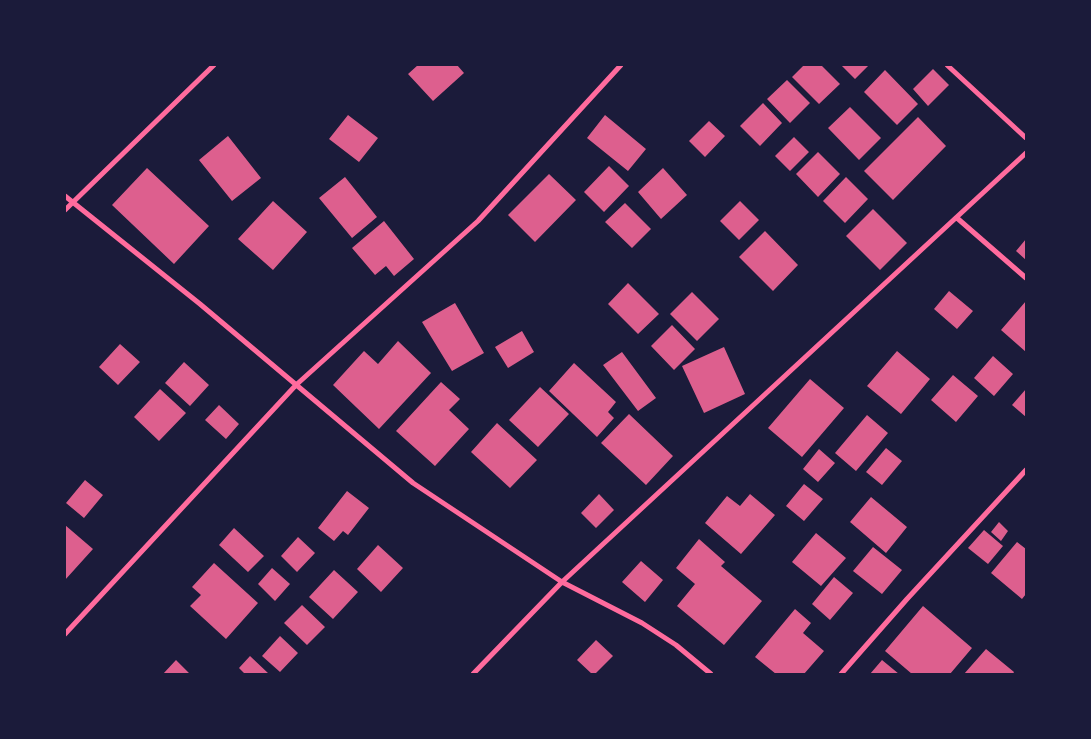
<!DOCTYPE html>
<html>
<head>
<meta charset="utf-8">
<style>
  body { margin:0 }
  #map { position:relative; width:1091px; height:739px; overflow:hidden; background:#1b1b3a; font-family:"Space Grotesk",sans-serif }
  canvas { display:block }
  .frame { position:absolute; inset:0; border:66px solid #1b1b3a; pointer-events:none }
</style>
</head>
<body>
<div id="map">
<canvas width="1091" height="739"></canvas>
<div class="frame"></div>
</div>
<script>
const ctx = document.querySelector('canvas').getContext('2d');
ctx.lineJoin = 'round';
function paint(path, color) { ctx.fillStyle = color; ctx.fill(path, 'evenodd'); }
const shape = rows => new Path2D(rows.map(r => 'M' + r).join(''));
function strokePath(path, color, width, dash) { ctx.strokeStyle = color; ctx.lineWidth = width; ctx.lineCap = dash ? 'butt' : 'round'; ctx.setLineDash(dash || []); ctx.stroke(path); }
const building = shape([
  [418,65,457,65,464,73,433,101,408,74],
  [804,65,821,65,840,84,819,104,792,77],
  [841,65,869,65,855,79],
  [933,69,949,85,928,106,913,89],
  [885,70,918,104,897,125,864,92],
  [787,80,810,103,790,123,767,99],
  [763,103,782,123,760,146,740,126],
  [850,107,881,138,859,160,828,128],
  [348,115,378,138,359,162,329,139],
  [605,115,646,149,628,171,587,138],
  [918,117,946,146,893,200,864,171],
  [709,121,725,136,705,157,689,141],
  [228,136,261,178,232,201,199,160],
  [794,137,809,152,790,171,775,156],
  [818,152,840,174,818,197,796,174],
  [609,166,629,186,604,212,584,192],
  [147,168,209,226,174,264,112,205],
  [663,168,687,195,661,219,638,192],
  [549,174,576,200,535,242,508,215],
  [345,177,377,217,352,238,319,198],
  [846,177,868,199,845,223,823,201],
  [273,201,307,232,273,270,238,239],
  [740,201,759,220,739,240,720,221],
  [625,203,651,229,632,248,605,222],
  [873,209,907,243,880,270,846,236],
  [384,221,414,259,394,276,386,266,375,275,352,248],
  [765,231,798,265,773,291,739,257],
  [1026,239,1026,260,1016,251],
  [628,283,659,314,638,334,608,304],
  [949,291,973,311,957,329,934,309],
  [692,292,719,319,697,341,670,314],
  [1026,301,1026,352,1001,330],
  [455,303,484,353,452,371,422,322],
  [672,325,695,349,674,370,651,346],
  [522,331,534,352,508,368,495,347],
  [398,341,431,373,379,429,333,385,364,351,378,364],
  [120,344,140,362,118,385,99,367],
  [724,347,745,394,704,413,682,366],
  [897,351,930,379,901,414,867,386],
  [622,352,656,398,638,411,603,365],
  [993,356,1013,374,994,396,974,378],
  [184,362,209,385,190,406,165,383],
  [574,363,616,402,608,412,614,418,597,437,549,391],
  [953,375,978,396,956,422,931,400],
  [810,379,844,408,802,457,768,428],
  [441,382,460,399,449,410,469,429,435,466,396,431],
  [540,387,569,414,538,447,509,420],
  [160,389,186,413,159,441,134,417],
  [1026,389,1026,417,1012,405],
  [219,405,239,424,226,439,205,420],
  [629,414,673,456,646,485,601,443],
  [867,415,888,433,856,471,835,453],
  [497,423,537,460,510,488,471,452],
  [886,448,902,461,882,485,866,472],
  [819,449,835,463,818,482,803,469],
  [85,480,103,495,84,518,66,503],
  [804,484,823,499,804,521,786,506],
  [347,491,369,508,348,535,343,531,334,541,318,528],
  [599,494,614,510,596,528,581,513],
  [750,494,775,515,741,554,705,523,727,496,740,506],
  [871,497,907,527,886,553,850,522],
  [999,522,1008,531,1001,541,991,532],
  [65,525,93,549,65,580],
  [234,528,264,556,248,572,219,545],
  [984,530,1003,546,988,564,968,548],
  [816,533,846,558,821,586,792,562],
  [298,537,315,553,297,572,281,556],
  [699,539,725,562,721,566,762,601,724,645,677,606,695,584,676,568],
  [1017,542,1026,549,1026,594,1022,599,991,573],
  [378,545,403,568,381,592,357,569],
  [873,547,902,570,882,594,853,571],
  [641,561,663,580,645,602,622,582],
  [214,563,258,603,226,639,190,606,201,595,192,587],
  [272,568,290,584,275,601,258,584],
  [334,570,358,592,333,619,309,597],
  [834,577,853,593,830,620,812,604],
  [302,605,325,627,307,645,284,623],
  [923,606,972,648,950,674,912,674,885,651],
  [795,609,811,623,803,633,824,651,804,674,776,674,755,657],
  [280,636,298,653,280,672,262,656],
  [596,640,613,656,595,674,592,674,577,660],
  [986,649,1014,672,1013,674,964,674],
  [250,656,269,674,245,674,239,668],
  [176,660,190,674,163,674],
  [882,660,899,674,870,674]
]);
const minor = shape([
  [947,65,1026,138],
  [65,196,200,304,413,483,562,582,642,623,676,645,711,674],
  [65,210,214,65],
  [957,218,1026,278],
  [65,634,296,385,478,221,621,65],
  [473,674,562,582,1026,153],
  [841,674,907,599,1026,470]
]);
paint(building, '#dd5f8e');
strokePath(minor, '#ff6b9d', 5);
</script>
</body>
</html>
